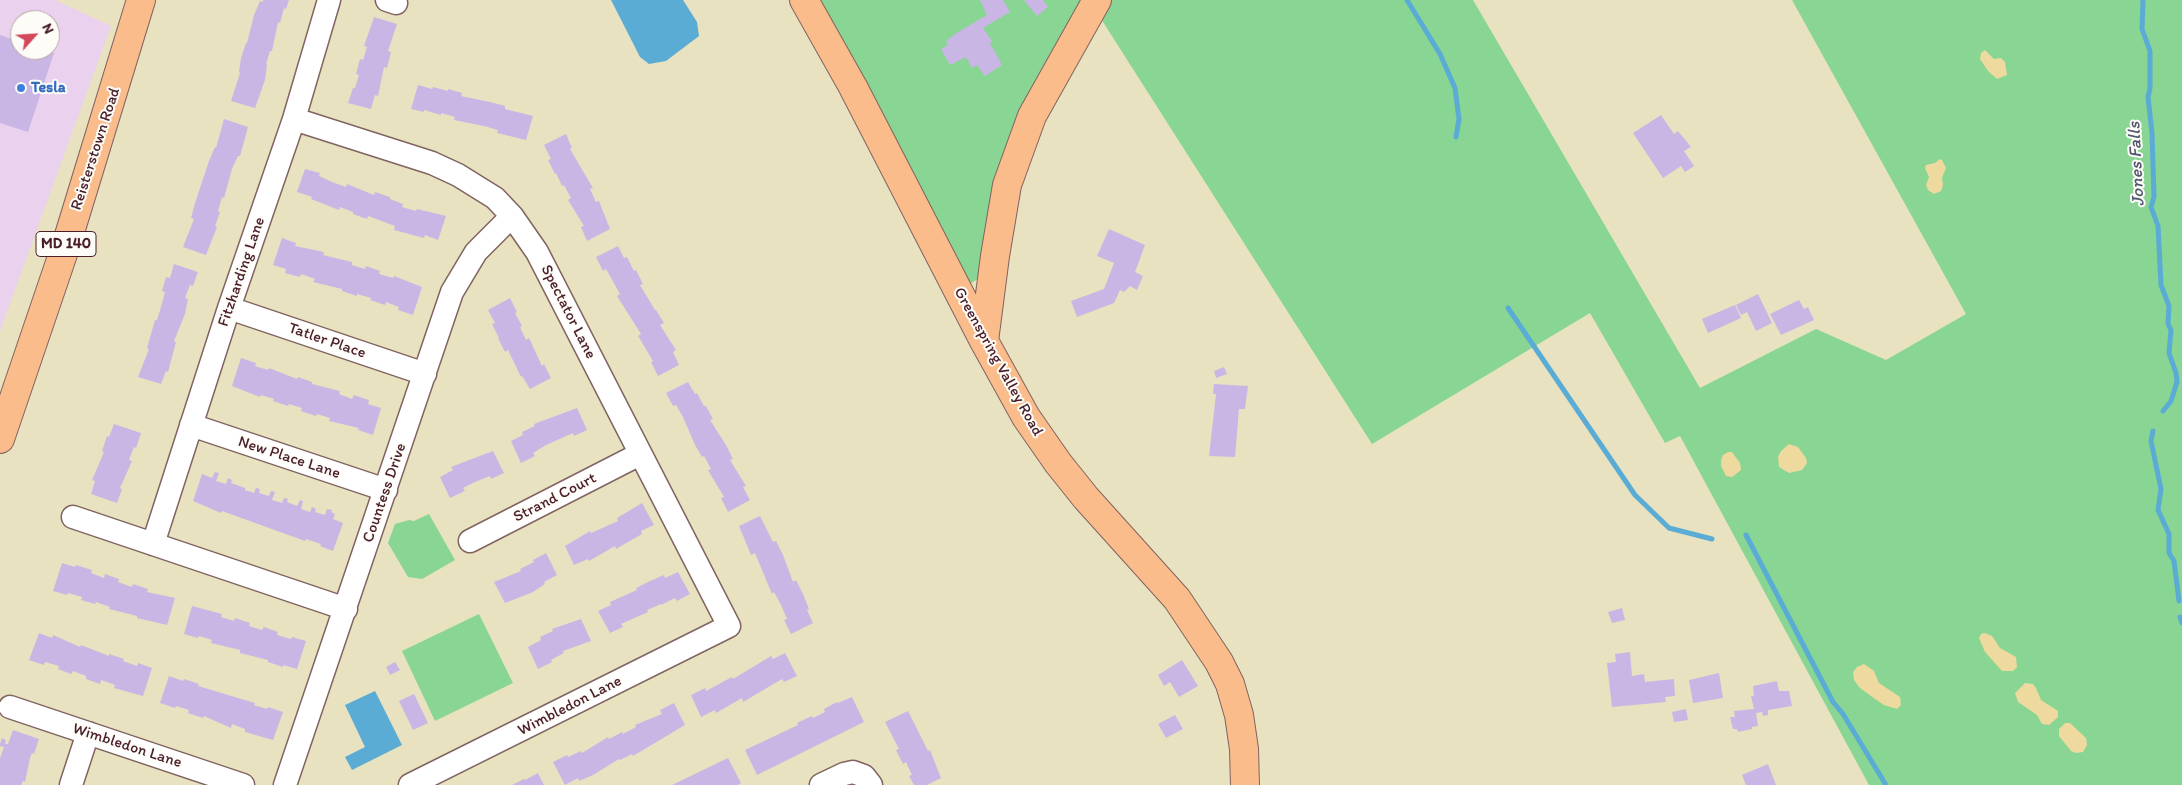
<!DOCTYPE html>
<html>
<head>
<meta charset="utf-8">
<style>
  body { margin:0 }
  #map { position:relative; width:2182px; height:785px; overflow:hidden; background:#e8e2c1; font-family:Itim,sans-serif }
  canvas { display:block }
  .north { position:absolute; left:10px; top:10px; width:50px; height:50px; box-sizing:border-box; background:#fdfcf7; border:1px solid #b5a4a5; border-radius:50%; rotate:64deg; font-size:14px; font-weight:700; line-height:20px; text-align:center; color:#4a1f2b }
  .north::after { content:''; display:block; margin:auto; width:18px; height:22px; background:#d1495b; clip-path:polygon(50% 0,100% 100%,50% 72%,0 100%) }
</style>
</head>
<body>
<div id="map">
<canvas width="2182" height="785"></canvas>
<div class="north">N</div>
</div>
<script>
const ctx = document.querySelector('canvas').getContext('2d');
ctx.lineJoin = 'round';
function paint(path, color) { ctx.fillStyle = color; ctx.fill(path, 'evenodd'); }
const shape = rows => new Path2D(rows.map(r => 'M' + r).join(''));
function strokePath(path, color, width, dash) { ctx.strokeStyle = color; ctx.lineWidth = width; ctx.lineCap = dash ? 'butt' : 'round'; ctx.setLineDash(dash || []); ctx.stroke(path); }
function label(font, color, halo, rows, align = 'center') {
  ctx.font = font + ' Itim,sans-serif'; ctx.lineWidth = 4; ctx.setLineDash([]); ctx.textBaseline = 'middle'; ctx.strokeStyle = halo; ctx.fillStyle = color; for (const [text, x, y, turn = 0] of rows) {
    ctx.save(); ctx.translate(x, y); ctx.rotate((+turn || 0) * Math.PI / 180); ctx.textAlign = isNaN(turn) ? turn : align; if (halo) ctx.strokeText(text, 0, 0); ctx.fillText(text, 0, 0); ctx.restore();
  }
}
const built = shape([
  [0,0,55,0,111,26,0,331],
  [20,20,50,20,50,50,20,50]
]);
const green = shape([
  [815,0,1088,0,983,276,966,286],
  [1089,0,1473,0,1700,388,1816,329,1886,360,1966,314,1792,0,2182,0,2182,785,1869,785,1680,436,1665,443,1590,313,1372,444],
  [429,514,455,560,422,579,408,577,388,543,395,524,409,520,414,521],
  [479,614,513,683,435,721,402,651]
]);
const sand = shape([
  [1985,50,1994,59,2001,58,2005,62,2007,75,1997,79,1988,71,1980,59,1981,53],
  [1940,159,1942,160,1946,168,1942,178,1943,185,1941,191,1934,194,1928,190,1926,185,1929,177,1925,168,1926,165,1935,163],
  [1789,444,1798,447,1806,458,1807,463,1802,470,1789,473,1779,467,1778,457,1781,451],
  [1728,452,1732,452,1740,463,1741,470,1732,477,1726,476,1721,466,1721,460,1723,455],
  [1985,633,1992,636,2000,648,2016,657,2017,667,2013,671,2002,671,1985,652,1979,638,1981,634],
  [1864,664,1874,671,1879,683,1900,697,1901,705,1897,709,1884,705,1875,699,1860,688,1854,680,1853,672,1857,667],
  [2025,683,2033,684,2036,688,2041,700,2058,711,2058,717,2049,725,2042,724,2037,715,2018,702,2015,693],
  [2065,723,2070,723,2086,738,2087,745,2083,752,2076,753,2071,751,2059,736,2059,729]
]);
const water = shape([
  [611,0,683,0,697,22,699,36,666,61,649,64,640,57],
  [375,691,402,745,352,770,345,757,365,747,345,705]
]);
const stream = shape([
  [1407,0,1440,54,1455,88,1459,119,1456,137],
  [2143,0,2142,29,2150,51,2150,88,2148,97,2152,133,2154,197,2151,207,2158,226,2161,285,2169,306,2168,324,2171,330,2169,353,2176,373,2177,382,2171,401,2163,411],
  [1508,308,1635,495,1669,528,1712,539],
  [2153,431,2151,441,2161,489,2158,510,2169,534,2169,553,2174,561,2179,601],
  [1746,535,1833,702,1843,714,1886,785],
  [2180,617,2182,623]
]);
const building = shape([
  [263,0,289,0,286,9,284,8,280,23,278,22,272,51,270,51,266,64,267,65,265,80,255,108,231,101,240,73,239,72,241,58,246,43,247,43,254,15,260,1,263,2],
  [980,0,1003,0,1010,12,983,28,992,41,990,43,1002,65,985,76,977,65,972,68,966,57,950,65,941,49,948,45,946,41,958,32,987,15],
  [1024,0,1043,0,1048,7,1037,16],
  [374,17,397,24,388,51,391,52,387,68,384,67,378,96,375,95,371,109,348,103,353,88,355,88,359,75,356,74,360,59,363,60,367,47,364,46],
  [0,35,20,42,20,50,44,50,54,53,28,132,0,123],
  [418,85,432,89,433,87,448,91,448,89,462,93,461,96,490,102,505,106,505,109,533,116,526,140,497,133,498,130,484,126,454,120,455,117,441,113,441,115,424,110,424,112,411,109],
  [1661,115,1674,134,1678,131,1691,147,1684,151,1694,166,1685,172,1681,166,1663,178,1633,133],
  [224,119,248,127,240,156,238,156,232,169,224,198,222,197,218,211,220,212,215,226,217,227,206,255,183,247,194,219,191,218,195,203,209,161,215,147,216,148],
  [566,134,572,148,570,149,593,188,590,189,596,202,599,201,610,229,587,241,581,227,584,226,568,200,571,198,564,185,562,186,556,173,555,174,548,160,551,159,544,145],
  [305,169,320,173,319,176,332,182,346,187,347,184,374,195,375,192,390,197,390,199,403,204,402,207,416,211,417,209,446,216,438,240,425,235,424,238,394,230,395,226,368,216,367,219,353,214,353,212,340,207,339,210,311,199,312,197,297,192],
  [1109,229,1145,245,1135,272,1143,276,1137,290,1130,286,1124,292,1120,290,1114,303,1077,317,1071,301,1104,289,1114,263,1097,256],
  [282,238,296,243,295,246,324,252,323,255,352,262,352,265,365,269,366,266,380,271,379,274,393,278,394,276,422,287,413,315,398,310,399,307,386,302,385,305,370,300,371,298,357,294,357,296,342,291,342,289,313,282,315,279,301,274,300,277,285,273,286,269,273,265],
  [618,246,624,258,627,257,634,271,636,270,643,284,640,285,655,310,656,310,664,323,660,325,676,350,673,352,679,365,658,376,651,362,653,361,638,336,641,334,617,296,620,294,606,269,603,271,596,257],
  [174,264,198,272,193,286,190,285,185,298,188,299,185,314,174,341,176,342,168,372,166,371,161,384,138,377,149,349,147,348,155,320,157,320,161,307,165,292,162,291,166,277,170,278],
  [1758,294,1772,323,1756,331,1747,312,1741,315,1736,305],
  [510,298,517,312,515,313,522,326,520,327,526,340,529,338,542,366,544,364,551,378,530,389,522,376,521,377,508,350,505,352,498,338,499,338,492,324,495,323,488,310],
  [1799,300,1804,309,1808,307,1814,320,1781,335,1770,314],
  [1735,305,1741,318,1708,333,1702,319],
  [241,358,256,363,255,366,268,370,269,368,297,379,298,377,312,382,312,384,340,391,339,394,352,399,354,395,369,400,368,404,381,408,373,435,358,430,359,428,329,421,330,418,317,414,316,416,301,411,302,408,289,404,288,406,273,401,274,399,261,395,260,397,232,386],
  [1224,367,1227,374,1216,378,1214,371],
  [688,382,695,394,697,393,704,406,706,406,713,419,710,420,726,445,733,459,730,460,746,486,743,487,750,500,728,512,721,498,724,497,708,470,711,469,704,456,702,457,695,445,683,417,676,405,673,406,666,393],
  [1214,384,1248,386,1245,409,1239,409,1235,457,1209,456,1216,394,1213,394],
  [577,408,587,430,574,436,573,433,546,445,533,453,535,456,521,463,511,441,523,435,522,432,535,426,534,424],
  [114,424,141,433,136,448,134,447,129,460,132,461,120,488,122,489,117,503,91,494,95,481,92,480,104,452,102,451,107,436,109,437],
  [493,451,504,473,491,479,490,476,475,482,463,488,465,491,450,498,440,477,453,470,451,467],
  [215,472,219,473,216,481,226,484,228,478,232,480,231,483,245,488,245,490,254,493,256,488,260,489,259,493,269,496,271,491,275,492,272,500,282,503,284,498,288,499,287,502,297,506,300,500,303,501,301,509,310,512,312,507,316,509,315,512,325,515,327,509,332,510,331,512,335,514,333,519,343,523,333,551,320,546,321,544,306,539,305,541,222,511,221,513,193,501,202,474,212,478],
  [642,503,654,525,641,531,642,534,616,549,615,546,589,561,588,559,574,565,565,546,590,531,591,533,618,521,617,518],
  [760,516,773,542,776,541,783,555,793,582,796,580,803,594,809,609,807,610,813,623,791,634,784,620,787,619,781,605,774,592,772,594,760,565,755,553,751,555,739,526],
  [546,553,557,575,544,582,545,584,533,592,505,603,494,582,521,571,520,569,534,562,533,560],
  [62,563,75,567,76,565,92,570,91,573,104,578,105,574,119,579,118,582,132,587,133,584,148,589,147,592,175,598,167,625,137,618,137,616,109,609,110,607,96,602,95,604,81,600,82,597,68,593,67,595,53,591],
  [678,572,690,594,677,601,675,598,661,605,661,604,647,610,648,612,621,624,623,627,610,633,598,611,611,605,610,602,637,590,636,588,650,581,664,575,665,578],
  [192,606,222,614,221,617,234,621,235,618,250,623,249,626,262,630,264,627,278,632,277,635,291,639,292,637,306,641,297,669,283,665,283,667,268,662,268,660,240,653,240,650,211,643,212,640,199,636,198,638,184,634],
  [1622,608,1625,620,1612,623,1608,612],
  [581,619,591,641,563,651,564,653,551,660,552,662,538,669,528,647,541,640,540,637,553,631,552,629],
  [39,633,52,638,53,635,80,647,81,645,109,656,109,654,124,659,123,661,137,666,138,663,152,668,143,696,114,688,115,685,101,680,100,684,86,679,86,676,73,671,71,674,58,669,59,666,45,662,44,665,29,660],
  [1630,652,1632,676,1644,674,1645,682,1674,679,1675,696,1665,697,1666,702,1612,707,1607,663,1616,662,1615,654],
  [785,653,797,676,784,682,782,679,743,702,742,698,716,713,715,710,701,717,691,695,705,688,706,691,732,677,733,679,771,656,773,659],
  [1182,660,1198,686,1179,697,1170,682,1164,686,1158,675],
  [395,662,400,670,390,675,386,667],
  [1719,673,1723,698,1693,703,1689,680],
  [169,676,183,681,184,679,199,684,198,686,255,703,254,705,267,709,268,707,283,712,273,740,245,732,245,729,232,724,231,728,204,716,203,718,188,713,189,710,176,706,175,708,160,703],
  [1777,681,1779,691,1789,691,1792,706,1768,710,1768,715,1763,716,1762,712,1756,713,1758,726,1752,727,1752,729,1738,732,1737,729,1733,729,1730,717,1735,717,1734,711,1754,709,1751,696,1754,696,1753,686],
  [414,694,428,723,413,730,399,701],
  [852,697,864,722,757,775,745,750,798,725,797,723,812,716,813,718,825,712,824,709,837,702,838,703],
  [674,703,685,725,633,756,632,754,620,760,619,759,593,775,579,781,578,778,565,785,553,762,567,755,568,757,581,751,582,753,608,737,609,739,622,732,623,734,636,727,635,725,662,714,660,710],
  [1686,709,1688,720,1674,722,1672,712],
  [908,711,928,751,930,750,941,778,927,785,914,785,909,776,912,775,906,762,903,764,896,750,899,749,885,722],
  [1175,715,1183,729,1166,738,1158,724],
  [13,730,39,739,34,754,32,753,30,758,25,782,23,781,21,785,0,785,0,758,4,747,0,746,0,744,2,738,6,740,5,744,8,744],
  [728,758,741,783,738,785,672,785],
  [1768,764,1776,785,1746,785,1742,775],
  [538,773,544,785,512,785,524,779,525,780]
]);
const minor = shape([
  [387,0,396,3],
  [294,119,432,163,458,175,495,198,512,216,537,252,729,626,410,785],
  [229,308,425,374],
  [191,425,386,490],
  [73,517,346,609],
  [470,541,640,454],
  [153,544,229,308,294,119,329,0],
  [10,707,243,785],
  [71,785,88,733],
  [285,785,452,292,476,252,512,216],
  [821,785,844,774,853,772,864,776,871,785]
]);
const major = shape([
  [804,0,853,87,984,341,1026,417,1058,463,1086,498,1177,599,1219,662,1230,684,1239,715,1244,749,1245,785],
  [984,341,995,256,1007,185,1032,116,1097,0],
  [0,439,67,242,141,0]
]);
const markers = [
  [21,88,5,"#3f7fe0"]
];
const shields = [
  [66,244,60]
];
const shieldNames = [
  ["MD 140",66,244]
];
const shopNames = [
  ["Tesla",31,88]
];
const streetNames = [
  ["Reisterstown Road",96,149,-72],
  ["Fitzharding Lane",242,272,-71],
  ["Spectator Lane",568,312,63],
  ["Tatler Place",327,341,19],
  ["Greenspring Valley Road",998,362,61],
  ["New Place Lane",289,458,18],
  ["Countess Drive",385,493,-71],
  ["Strand Court",555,498,-27],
  ["Wimbledon Lane",570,706,-27],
  ["Wimbledon Lane",127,746,18]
];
const waterNames = [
  ["Jones Falls",2137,164,-93]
];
paint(built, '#ead1ed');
paint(green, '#89d593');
paint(sand, '#eeda9e');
paint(water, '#5aacd5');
strokePath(stream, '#5aacd5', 5);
paint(building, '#cab6e4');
strokePath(minor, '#816360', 25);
strokePath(major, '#816360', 30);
strokePath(minor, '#fff', 22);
strokePath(major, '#fabc8b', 28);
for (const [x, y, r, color] of markers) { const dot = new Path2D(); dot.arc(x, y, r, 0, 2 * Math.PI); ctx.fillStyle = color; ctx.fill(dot); strokePath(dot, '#fdfcf7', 2); }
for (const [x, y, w] of shields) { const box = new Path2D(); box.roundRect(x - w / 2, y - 12.5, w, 25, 4); ctx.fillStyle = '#fdfcf7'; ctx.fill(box); strokePath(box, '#4a1f2b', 1); }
label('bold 15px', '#4a1f2b', null, shieldNames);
label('bold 16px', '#366cbe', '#fdfcf7', shopNames, 'left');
label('16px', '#4a1f2b', '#fdfcf7', streetNames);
label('italic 18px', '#50576f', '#fdfcf7', waterNames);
</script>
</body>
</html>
